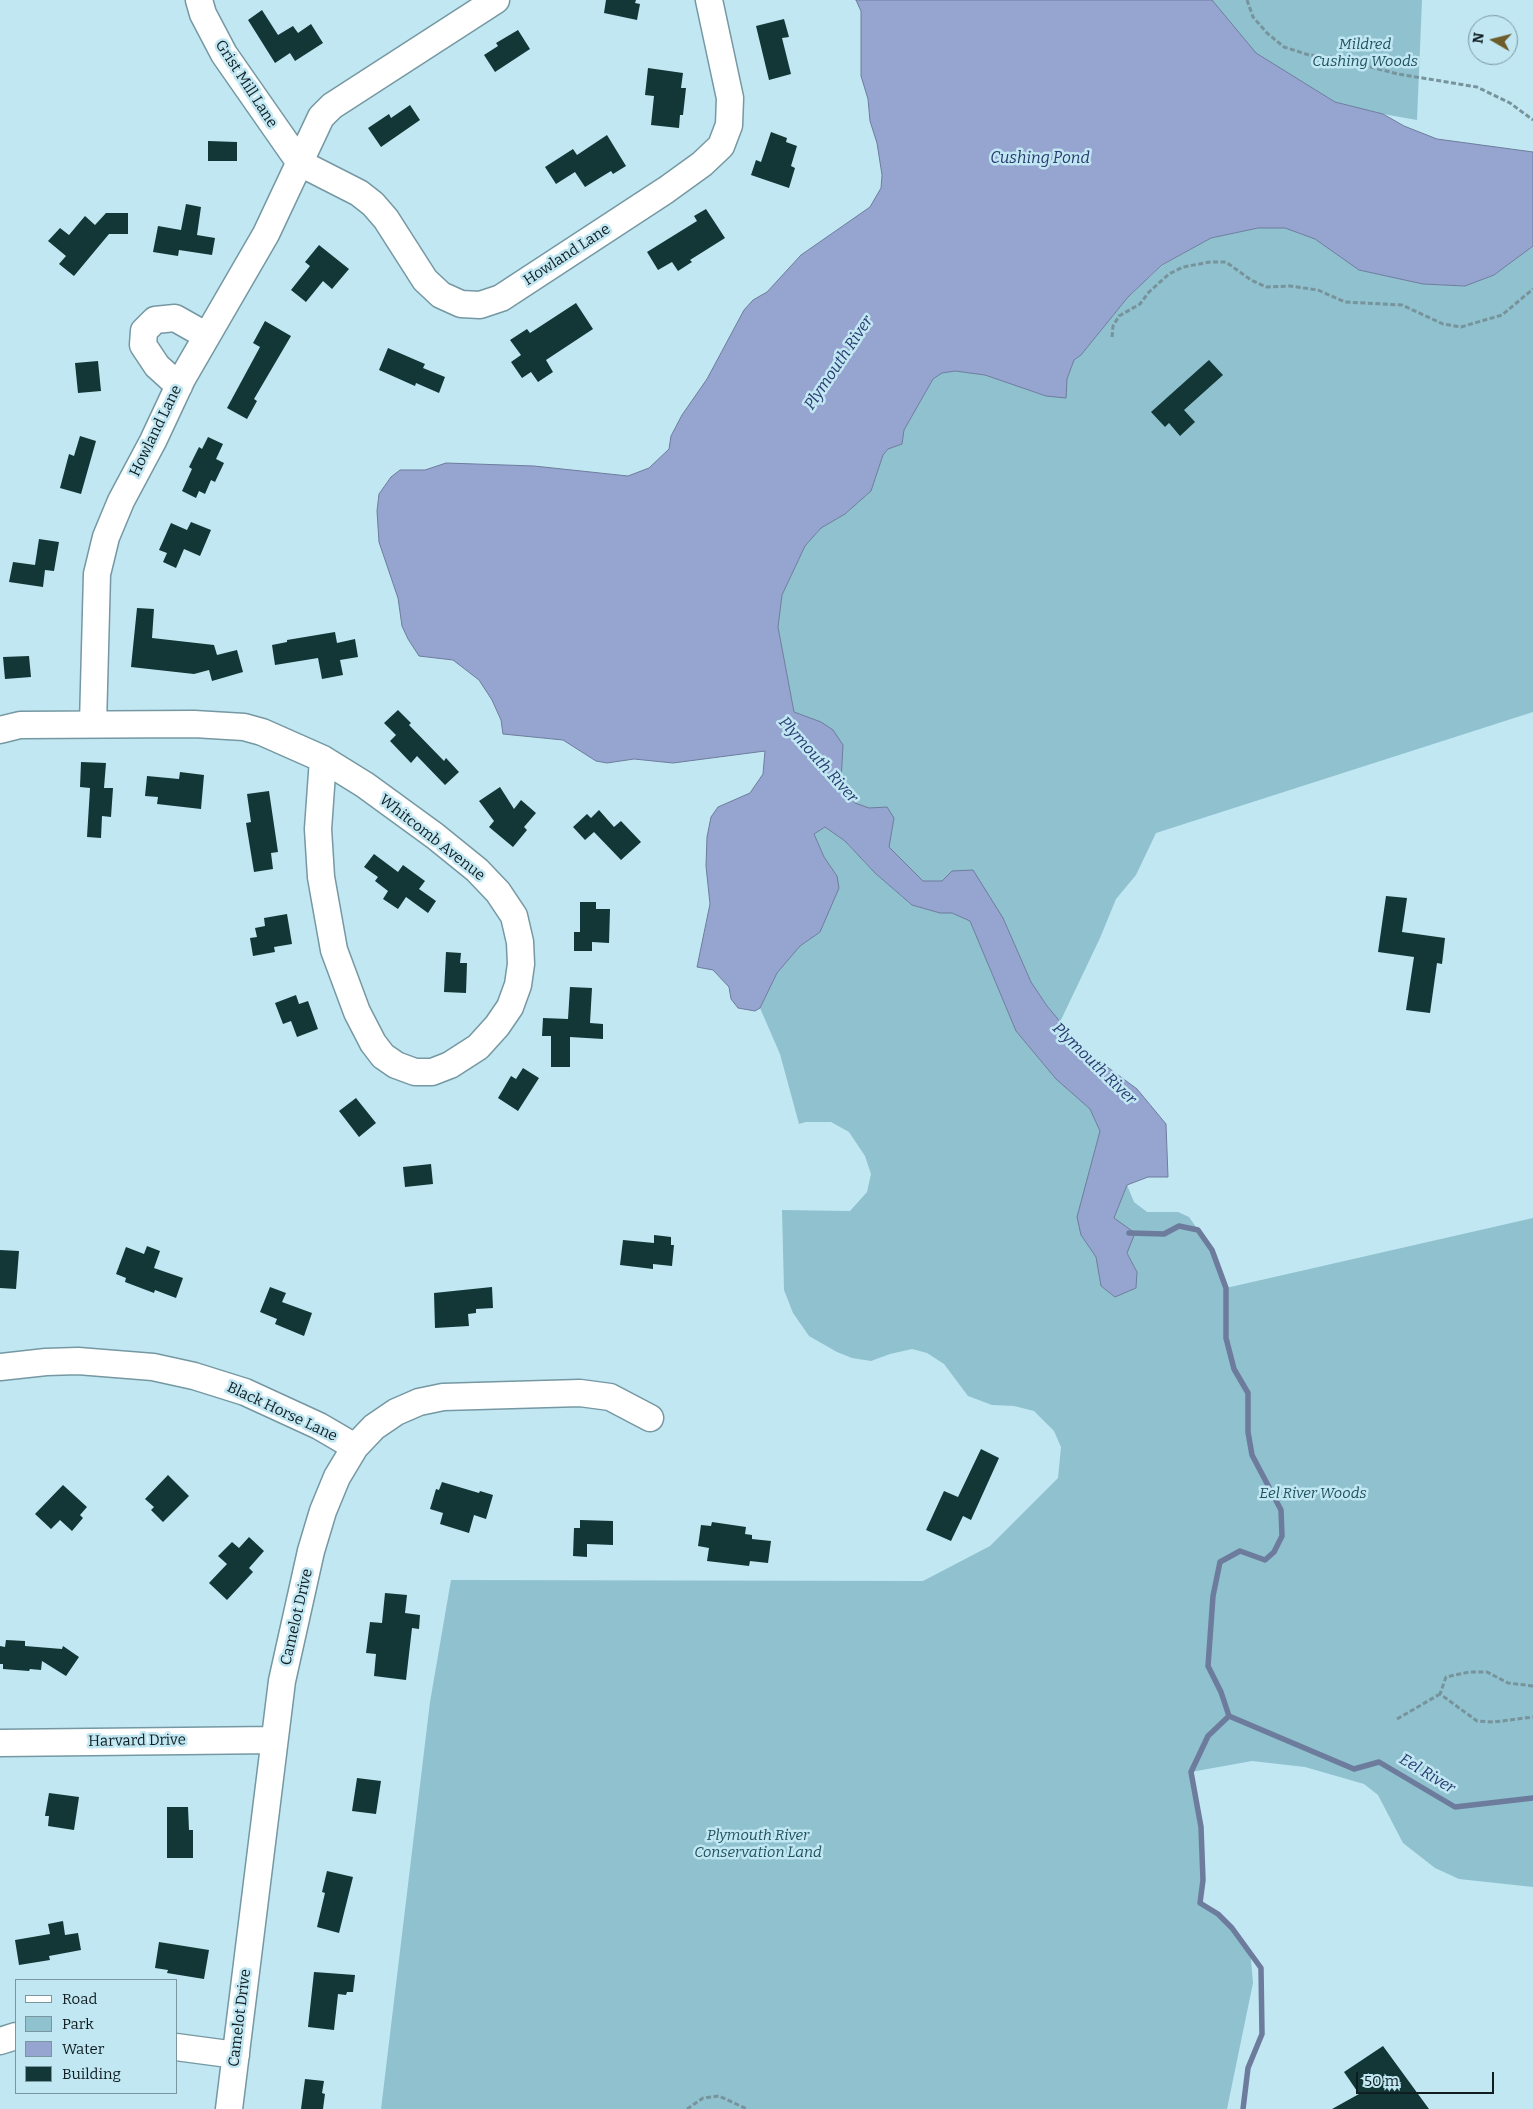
<!DOCTYPE html>
<html>
<head>
<meta charset="utf-8">
<style>
  body { margin:0 }
  #map { position:relative; width:1533px; height:2109px; overflow:hidden; background:#c1e7f2; font-family:Bitter,serif }
  canvas { display:block }
  .legend { position:absolute; left:15px; top:1979px; width:162px; height:115px; box-sizing:border-box; background:#c1e7f2; border:1px solid #7a969e; margin:0; padding:6px 9px; list-style:none; font-size:15px; color:#0f1d21 }
  .legend li { display:flex; align-items:center; gap:10px; height:25px }
  .legend b { width:25px; border:1px solid #7a969e }
  .north { position:absolute; left:1468px; top:15px; width:50px; height:50px; box-sizing:border-box; background:#c1e7f2; border:1px solid #7a969e; border-radius:50%; rotate:278deg; font-size:14px; font-weight:700; line-height:20px; text-align:center; color:#0f1d21 }
  .north::after { content:''; display:block; margin:auto; width:18px; height:22px; background:#6d5d2b; clip-path:polygon(50% 0,100% 100%,50% 72%,0 100%) }
  .scale { position:absolute; left:1356px; top:2072px; width:138px; height:22px; box-sizing:border-box; border:2px solid #0f1d21; border-top:0; padding-left:6px; font-size:15px; line-height:18px; white-space:nowrap; color:#0f1d21; -webkit-text-stroke:4px #c1e7f2; paint-order:stroke }
</style>
</head>
<body>
<div id="map">
<canvas width="1533" height="2109"></canvas>
<ul class="legend">
<li><b style="height:6px;background:#fff"></b>Road</li>
<li><b style="height:14px;background:#90c1cf"></b>Park</li>
<li><b style="height:14px;background:#95a5d0"></b>Water</li>
<li><b style="height:14px;background:#123736"></b>Building</li>
</ul>
<div class="north">N</div>
<div class="scale">50 m</div>
</div>
<script>
const ctx = document.querySelector('canvas').getContext('2d');
ctx.lineJoin = 'round';
function paint(path, color) { ctx.fillStyle = color; ctx.fill(path, 'evenodd'); }
const shape = rows => new Path2D(rows.map(r => 'M' + r).join(''));
function strokePath(path, color, width, dash) { ctx.strokeStyle = color; ctx.lineWidth = width; ctx.lineCap = dash ? 'butt' : 'round'; ctx.setLineDash(dash || []); ctx.stroke(path); }
function label(font, color, halo, rows, align = 'center') {
  ctx.font = font + ' Bitter,serif'; ctx.lineWidth = 5; ctx.setLineDash([]); ctx.textBaseline = 'middle'; ctx.strokeStyle = halo; ctx.fillStyle = color; for (const [text, x, y, turn = 0] of rows) {
    ctx.save(); ctx.translate(x, y); ctx.rotate((+turn || 0) * Math.PI / 180); ctx.textAlign = isNaN(turn) ? turn : align; if (halo) ctx.strokeText(text, 0, 0); ctx.fillText(text, 0, 0); ctx.restore();
  }
}
const green = shape([
  [1212,0,1422,0,1417,120,1383,114,1335,102,1256,53],
  [1258,228,1285,228,1315,239,1359,270,1423,284,1465,286,1494,275,1533,246,1533,712,1156,833,1136,875,1116,899,1100,938,1060,1022,1047,1006,1031,982,1003,918,942,881,923,881,895,855,888,847,894,818,855,804,841,781,843,745,821,722,794,712,778,627,782,595,805,546,821,528,845,514,871,491,883,455,888,449,902,444,904,430,933,379,942,373,955,371,985,375,1046,396,1067,379,1074,360,1081,355,1128,297,1163,265,1211,238],
  [825,827,845,841,875,873,912,905,940,913,952,913,970,921,1016,1031,1056,1079,1090,1109,1100,1131,1091,1167,1081,1235,1096,1257,1101,1286,1115,1297,1136,1288,1137,1272,1127,1252,1114,1218,1127,1185,1134,1202,1147,1212,1178,1212,1189,1217,1212,1250,1226,1288,1533,1218,1533,1887,1459,1879,1435,1868,1403,1843,1378,1795,1364,1784,1305,1767,1252,1761,1191,1772,1201,1827,1203,1880,1200,1903,1218,1914,1250,1949,1253,1983,1227,2109,381,2109,430,1702,451,1580,923,1581,990,1546,1058,1478,1061,1447,1054,1431,1034,1411,1014,1406,992,1405,968,1396,944,1364,927,1353,912,1349,890,1354,871,1361,852,1358,837,1352,809,1336,793,1313,784,1290,782,1210,850,1211,867,1192,871,1174,865,1156,849,1132,831,1122,806,1122,799,1124,780,1054,760,1008,777,973,800,946,820,932,837,876,824,857,814,834]
]);
const water = shape([
  [856,0,1212,0,1256,53,1335,102,1383,114,1404,126,1437,139,1533,152,1533,246,1494,275,1465,286,1423,284,1359,270,1315,239,1285,228,1258,228,1211,238,1162,265,1128,297,1081,355,1074,360,1067,379,1066,398,1046,396,985,375,955,371,942,373,933,379,904,430,902,444,888,449,883,455,871,491,845,514,821,528,805,546,782,595,778,627,794,712,821,722,833,730,843,745,841,781,855,803,869,808,887,807,894,818,889,847,923,881,942,881,952,871,973,870,1003,918,1031,982,1047,1006,1083,1049,1137,1089,1166,1124,1168,1177,1148,1177,1127,1185,1114,1218,1135,1233,1127,1253,1137,1272,1136,1288,1115,1297,1101,1286,1096,1257,1081,1235,1077,1217,1100,1131,1090,1109,1056,1079,1016,1031,970,921,952,913,940,913,912,905,875,873,845,841,825,827,814,834,824,857,837,876,839,888,820,932,800,946,777,973,760,1008,755,1011,738,1008,731,999,729,987,713,970,697,967,710,904,706,866,707,837,711,817,718,807,750,793,763,774,765,751,673,763,634,759,607,763,596,761,563,740,503,734,501,720,492,700,479,680,453,660,419,656,408,639,402,626,398,598,379,542,377,511,379,494,391,477,400,470,425,470,446,463,534,466,628,476,649,468,669,449,671,436,682,415,707,379,744,310,753,300,767,292,801,255,870,207,881,188,882,175,877,143,870,121,868,99,861,76,861,11,856,0]
]);
const stream = shape([
  [1129,1233,1164,1234,1179,1226,1198,1230,1212,1250,1226,1288,1226,1338,1234,1369,1248,1393,1248,1432,1252,1455,1281,1510,1282,1536,1274,1552,1265,1560,1240,1551,1220,1562,1213,1596,1208,1666,1221,1692,1229,1716,1208,1736,1191,1772,1201,1827,1203,1880,1200,1903,1218,1914,1232,1928,1261,1968,1262,2034,1248,2068,1243,2109],
  [1229,1716,1354,1769,1379,1762,1455,1807,1533,1798]
]);
const building = shape([
  [606,0,636,0,635,3,640,4,637,20,604,13],
  [262,10,278,35,293,26,298,33,311,24,323,43,295,61,290,53,275,63,248,20],
  [784,19,789,37,782,38,791,74,769,80,756,26],
  [518,30,530,49,495,72,484,55,498,46,496,43],
  [648,68,683,73,681,88,686,88,683,115,680,115,679,128,651,125,654,96,645,95],
  [410,105,420,120,381,147,368,128,389,114,391,118],
  [771,132,787,138,786,142,797,146,791,166,795,168,789,188,751,175,756,160,761,162],
  [607,135,626,166,613,174,611,171,585,187,575,172,556,184,545,167,573,149,577,155],
  [208,141,237,142,237,161,208,161],
  [186,204,201,207,197,235,215,238,212,255,179,250,178,256,153,252,158,226,181,230],
  [706,209,725,238,690,260,692,262,678,271,672,262,658,270,647,252,697,221,694,216],
  [106,213,128,213,128,234,109,234,74,276,59,264,66,256,48,241,60,228,69,235,85,216,95,225],
  [319,245,349,269,332,289,323,281,306,302,291,290,310,266,305,262],
  [576,303,593,329,546,360,553,372,538,382,531,372,522,378,511,362,521,355,510,340,527,329,530,333],
  [265,321,291,336,254,399,257,401,247,419,227,408,260,347,253,343],
  [388,348,425,364,423,368,445,377,439,393,416,383,415,386,379,370],
  [1209,360,1223,375,1184,410,1195,422,1180,436,1169,423,1165,427,1151,412],
  [98,361,101,391,78,393,75,363],
  [80,436,96,441,81,494,60,488,69,454,74,456],
  [208,437,223,444,216,459,224,463,215,482,211,480,205,494,199,491,196,498,182,491,192,469,189,467,199,447,202,449],
  [191,522,211,530,200,556,184,549,176,568,163,562,167,553,159,550,171,523,187,530],
  [39,539,59,542,54,571,45,570,43,587,9,582,13,562,35,565],
  [137,608,154,609,152,638,214,645,217,655,237,650,243,672,212,681,209,670,194,674,131,667],
  [335,632,337,643,355,639,358,657,340,660,343,675,322,679,318,658,275,665,272,645,287,642,287,640],
  [29,656,31,677,5,679,3,657],
  [398,710,411,723,409,725,444,761,446,758,459,772,445,785,417,756,411,763,390,741,396,735,384,723],
  [81,762,106,763,104,788,113,788,111,817,102,816,101,838,87,837,90,788,80,787],
  [180,772,204,775,201,809,157,804,158,797,145,796,147,776,179,779],
  [500,787,514,809,521,800,536,813,524,827,527,830,513,847,489,827,494,821,479,801],
  [269,791,278,852,271,853,273,869,254,872,246,823,251,822,247,794],
  [599,810,614,827,621,821,641,842,621,860,594,832,585,840,573,827,587,814,591,818],
  [374,854,398,872,403,865,425,881,419,889,436,901,428,913,406,897,398,909,383,899,388,891,375,881,378,877,364,867],
  [1386,896,1407,898,1402,932,1445,938,1442,964,1437,963,1430,1013,1406,1010,1414,957,1378,952],
  [580,902,596,902,596,909,610,909,609,943,592,942,592,951,574,951,574,932,580,932],
  [287,914,292,944,274,947,275,952,253,956,250,938,257,937,255,928,265,926,264,918],
  [446,952,461,953,460,963,467,963,466,993,444,992],
  [570,987,592,988,590,1023,603,1024,603,1039,570,1037,570,1067,551,1067,551,1036,542,1036,543,1018,568,1019],
  [296,995,299,1004,308,1001,318,1029,297,1037,291,1021,283,1024,275,1003],
  [523,1068,539,1078,518,1111,498,1098,511,1076,516,1079],
  [356,1098,376,1123,359,1137,339,1111],
  [431,1164,433,1184,405,1187,403,1167],
  [654,1235,671,1237,671,1245,674,1245,672,1266,653,1264,653,1269,620,1265,623,1240,654,1243],
  [147,1246,160,1251,154,1268,183,1278,176,1298,155,1290,154,1293,125,1282,126,1278,116,1274,126,1247,144,1254],
  [0,1250,19,1251,16,1289,0,1288],
  [270,1287,286,1293,282,1302,312,1313,304,1336,275,1324,277,1319,260,1312],
  [492,1287,493,1308,476,1309,476,1313,468,1314,469,1326,435,1328,434,1293],
  [981,1449,999,1458,971,1520,963,1516,951,1541,926,1530,944,1491,958,1497],
  [168,1475,189,1496,163,1522,151,1510,154,1507,145,1499],
  [442,1482,479,1493,480,1491,493,1495,486,1519,474,1515,469,1533,440,1524,443,1513,430,1509,436,1489,439,1490],
  [63,1485,87,1507,80,1515,83,1518,72,1531,60,1520,51,1529,35,1514],
  [580,1520,613,1521,613,1545,587,1544,587,1557,573,1556,574,1528,580,1528],
  [712,1522,746,1527,745,1534,752,1535,752,1539,771,1541,768,1563,750,1561,749,1566,707,1561,709,1548,698,1546,701,1525,711,1526],
  [249,1537,264,1551,249,1568,253,1572,227,1600,209,1583,227,1564,218,1556,232,1542,239,1548],
  [385,1593,407,1595,405,1613,420,1615,419,1629,412,1628,406,1680,374,1676,376,1654,366,1653,370,1622,382,1623],
  [6,1640,25,1641,25,1646,62,1649,63,1646,79,1657,66,1676,42,1661,41,1670,30,1669,29,1671,3,1669,3,1664,0,1664,0,1646,5,1647],
  [357,1778,381,1781,376,1814,352,1811],
  [49,1793,79,1797,74,1830,48,1826,49,1816,45,1816],
  [167,1807,188,1807,189,1830,193,1830,193,1858,167,1858],
  [327,1871,353,1877,339,1933,317,1927,325,1893,322,1892],
  [63,1921,65,1935,78,1933,81,1950,49,1956,50,1960,19,1965,15,1940,50,1934,48,1924],
  [159,1942,209,1950,204,1979,167,1973,168,1970,155,1968],
  [314,1972,355,1975,353,1992,347,1992,346,1995,338,1994,334,2030,308,2027],
  [1383,2046,1429,2109,1332,2109,1359,2094,1344,2072],
  [305,2079,324,2081,322,2093,325,2094,323,2109,301,2109]
]);
const path = shape([
  [1247,0,1253,17,1267,33,1284,47,1309,55,1332,57,1398,74,1477,87,1510,103,1533,120],
  [1112,337,1113,326,1119,316,1140,304,1149,292,1169,274,1183,267,1210,262,1226,262,1251,280,1266,287,1290,286,1318,290,1345,302,1402,305,1443,324,1461,327,1502,315,1533,289],
  [1533,1686,1508,1683,1487,1672,1469,1672,1446,1677,1440,1694,1477,1721,1494,1722,1533,1717],
  [1397,1719,1440,1694],
  [687,2109,703,2098,719,2096,747,2109]
]);
const minor = shape([
  [199,0,203,14,224,54,300,163,359,193,373,204,386,219,425,280,441,295,461,304,480,305,501,298,666,190,702,164,721,146,729,125,730,98,709,0],
  [179,386,157,366,143,345,144,331,155,320,175,318,207,336],
  [93,724,97,574,106,537,121,501,153,441,182,379,266,234,321,117,332,106,496,0],
  [0,730,20,725,194,724,244,727,262,732,323,759,365,785,435,836,477,870,498,892,514,916,520,942,521,964,518,985,510,1007,497,1026,478,1047,450,1065,432,1072,415,1072,396,1065,383,1056,373,1043,357,1012,334,950,321,877,318,829,323,759],
  [0,1367,46,1362,78,1361,153,1367,194,1376,245,1392,319,1426,355,1447],
  [0,1743,274,1740],
  [0,2041,16,2036],
  [176,2047,236,2055],
  [229,2109,282,1681,311,1551,323,1511,337,1477,355,1447,374,1427,396,1412,419,1402,443,1397,580,1393,610,1397,650,1418]
]);
const parkNames = [
  ["Mildred",1365,45],
  ["Cushing Woods",1365,62],
  ["Eel River Woods",1313,1494],
  ["Plymouth River",758,1836],
  ["Conservation Land",758,1853]
];
const streetNames = [
  ["Grist Mill Lane",246,84,57],
  ["Howland Lane",567,255,-33],
  ["Howland Lane",156,431,-64],
  ["Whitcomb Avenue",432,838,38],
  ["Black Horse Lane",282,1412,25],
  ["Camelot Drive",297,1617,-77],
  ["Harvard Drive",137,1741,-1],
  ["Camelot Drive",240,2018,-83]
];
const waterNames = [
  ["Cushing Pond",1040,159],
  ["Plymouth River",839,363,-56],
  ["Plymouth River",818,760,48],
  ["Plymouth River",1094,1064,44],
  ["Eel River",1427,1774,31]
];
paint(green, '#90c1cf');
paint(water, '#95a5d0');
strokePath(water, '#6d7c9c', 1);
strokePath(stream, '#6d7c9c', 5.5);
paint(building, '#123736');
strokePath(minor, '#7598a2', 29);
strokePath(path, '#77939b', 3, [5, 2.5]);
strokePath(minor, '#fff', 26);
label('italic 15px', '#1f515e', '#c1e7f2', parkNames);
label('15px', '#0f1d21', '#c1e7f2', streetNames);
label('italic 16px', '#293a70', '#c1e7f2', waterNames);
</script>
</body>
</html>
